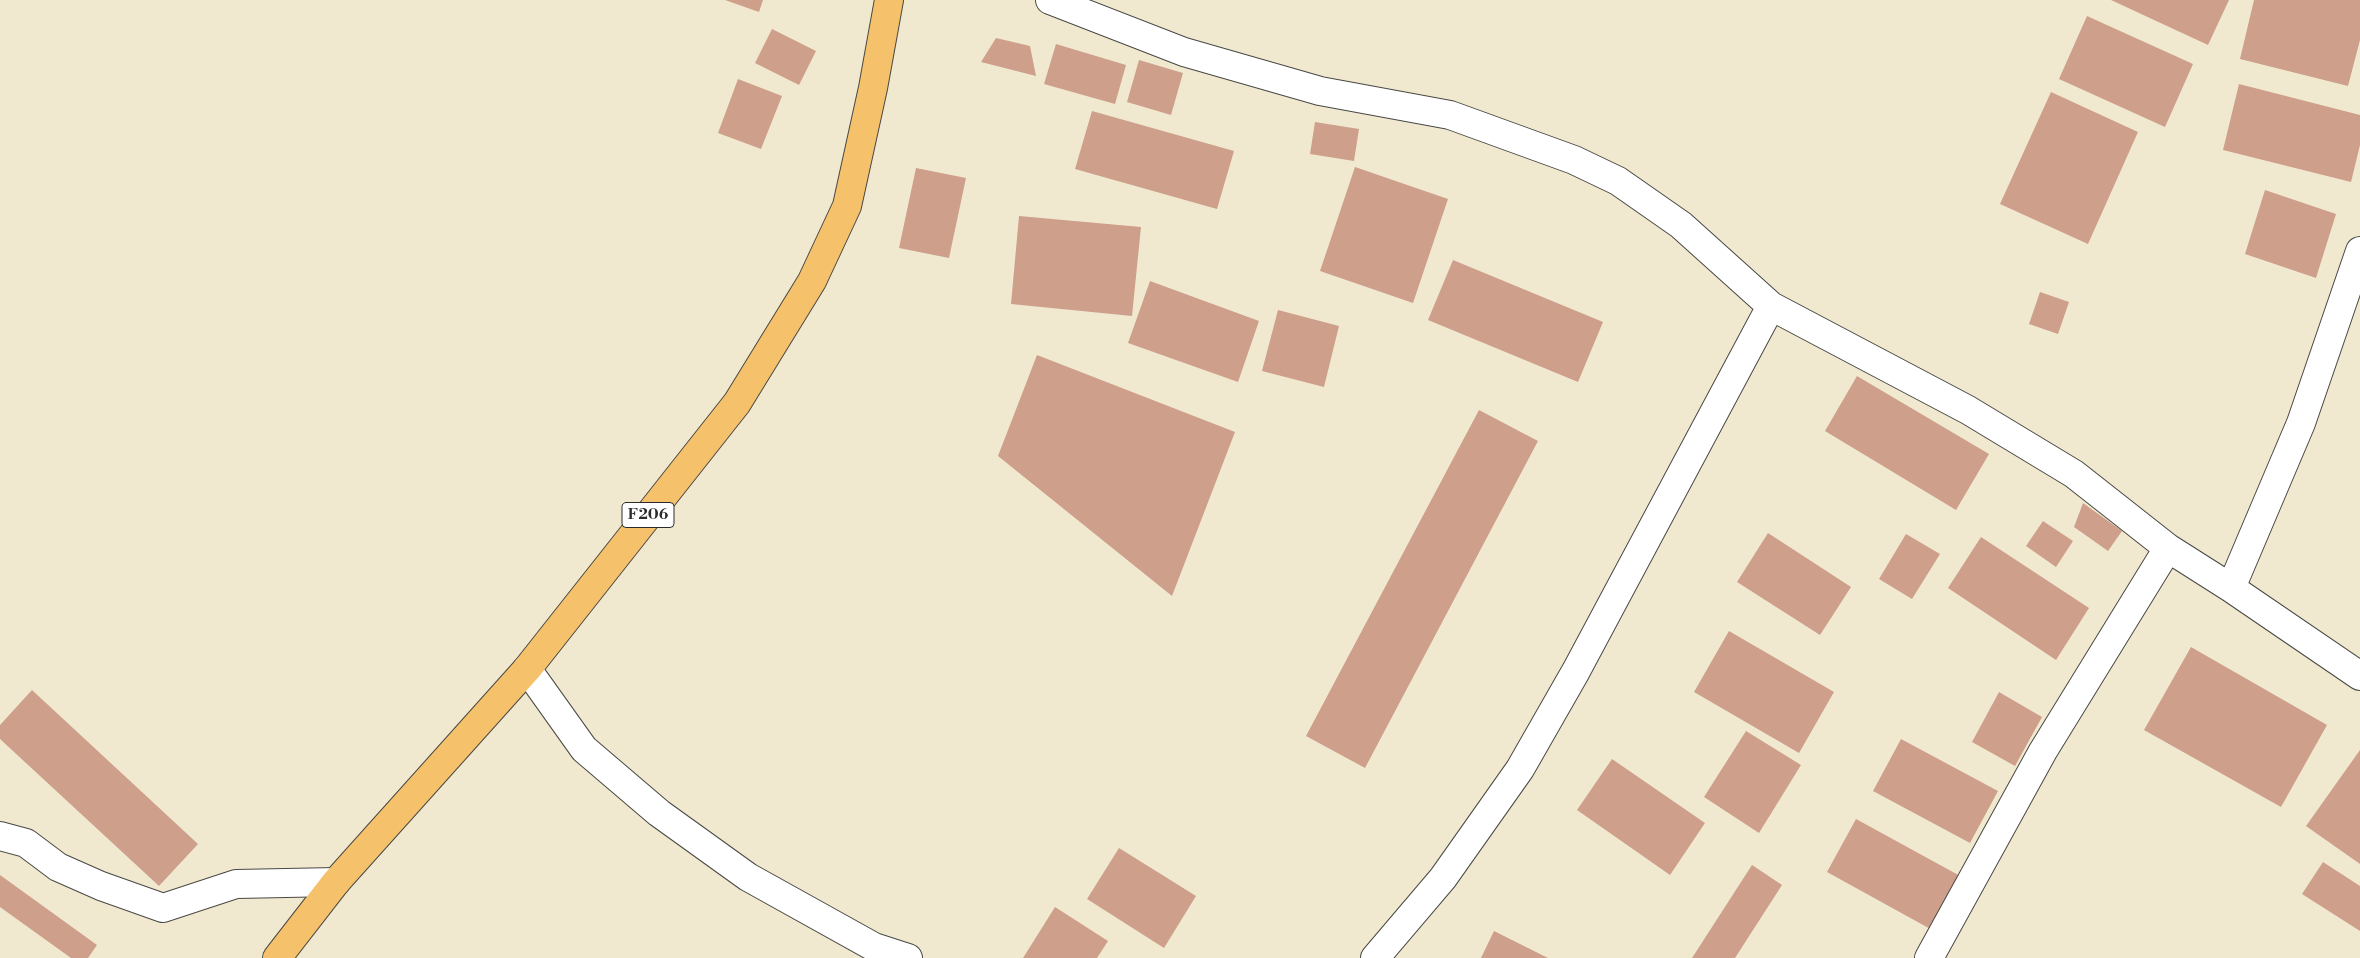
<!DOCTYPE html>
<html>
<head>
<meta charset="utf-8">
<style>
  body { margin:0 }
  canvas { display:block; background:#f0e9d0 }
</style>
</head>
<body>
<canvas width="2360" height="958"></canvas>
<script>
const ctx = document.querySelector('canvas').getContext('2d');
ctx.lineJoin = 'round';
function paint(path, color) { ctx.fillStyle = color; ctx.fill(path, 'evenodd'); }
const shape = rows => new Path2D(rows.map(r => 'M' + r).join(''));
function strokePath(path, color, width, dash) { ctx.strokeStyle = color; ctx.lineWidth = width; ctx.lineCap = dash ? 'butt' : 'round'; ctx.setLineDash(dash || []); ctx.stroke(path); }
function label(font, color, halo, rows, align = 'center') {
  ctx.font = font + ' "Libre Bodoni",serif'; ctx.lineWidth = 4.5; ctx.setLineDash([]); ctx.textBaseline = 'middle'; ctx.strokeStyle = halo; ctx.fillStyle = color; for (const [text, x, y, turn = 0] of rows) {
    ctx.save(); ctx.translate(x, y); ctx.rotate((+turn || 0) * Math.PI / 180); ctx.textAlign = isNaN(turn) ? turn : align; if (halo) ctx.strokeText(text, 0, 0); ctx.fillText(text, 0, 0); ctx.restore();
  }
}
const building = shape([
  [725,0,763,0,759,12],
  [2111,0,2229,0,2208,45],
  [2254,0,2360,0,2360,40,2348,86,2240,59],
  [2087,16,2193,64,2165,127,2059,79],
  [772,29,816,51,799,85,755,63],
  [996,38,1030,46,1036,76,981,62],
  [1056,44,1126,65,1115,104,1044,84],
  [1139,60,1183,73,1171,115,1127,102],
  [738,79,782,96,761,149,718,133],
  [2239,84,2360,115,2360,145,2351,182,2223,150],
  [2051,92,2138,132,2088,244,2000,204],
  [1092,111,1234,151,1217,209,1075,169],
  [1315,122,1359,129,1354,161,1310,154],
  [1355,167,1448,199,1413,303,1320,271],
  [916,168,966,178,949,258,899,248],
  [2265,190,2336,214,2316,278,2245,254],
  [1019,216,1141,227,1132,316,1011,304],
  [1453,260,1603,322,1578,382,1428,320],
  [1150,281,1259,321,1238,382,1128,343],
  [2040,292,2069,302,2058,334,2029,324],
  [1278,310,1339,326,1324,387,1262,371],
  [1037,355,1235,432,1172,596,998,456],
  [1857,376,1989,454,1956,510,1825,431],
  [1479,410,1538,441,1365,768,1306,736],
  [2083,503,2122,531,2108,551,2074,527],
  [2043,521,2073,541,2056,567,2026,546],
  [1768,533,1851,587,1820,635,1737,582],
  [1906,534,1940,554,1912,599,1879,579],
  [1981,537,2089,608,2056,660,1948,588],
  [1729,631,1834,692,1799,753,1694,692],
  [2191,647,2327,725,2281,807,2144,730],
  [32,690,198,844,159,886,0,739,0,725],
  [1999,692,2042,717,2015,766,1972,742],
  [1746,731,1801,765,1759,833,1704,797],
  [1901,739,1998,791,1970,843,1873,791],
  [2360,750,2360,864,2306,826],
  [1612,759,1705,823,1670,875,1577,810],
  [1856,819,1962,877,1934,931,1827,872],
  [1119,848,1196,896,1164,948,1087,899],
  [2323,862,2360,886,2360,931,2302,894],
  [1752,865,1782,885,1735,958,1692,958],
  [0,875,97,945,88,958,71,958,0,907],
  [1055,907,1108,941,1097,958,1023,958],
  [1494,931,1548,958,1481,958]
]);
const minor = shape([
  [1050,0,1184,52,1320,91,1450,115,1574,160,1618,181,1681,225,1771,306,1968,410,2074,474,2168,548,2231,588,2360,676],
  [2231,588,2301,423,2360,251],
  [527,669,584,749,659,813,748,877,874,947,908,958],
  [0,836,26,843,58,867,101,886,163,908,236,884,336,882],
  [1375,958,1443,878,1520,769,1576,671,1771,306],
  [1929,958,2043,751,2168,548]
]);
const primary = shape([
  [277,958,336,882,527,669,737,403,812,281,847,206,873,88,889,0]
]);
const shields = [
  [648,515,52]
];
const shieldNames = [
  ["F206",648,515]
];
paint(building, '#ce9f8b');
strokePath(minor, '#494844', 30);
strokePath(primary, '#494844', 30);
strokePath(minor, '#fff', 28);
strokePath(primary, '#f6c16b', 28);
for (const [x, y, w] of shields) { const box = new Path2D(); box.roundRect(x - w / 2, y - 12.5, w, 25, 4); ctx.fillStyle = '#fff'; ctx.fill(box); strokePath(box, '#2b2b2b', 1); }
label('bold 15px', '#2b2b2b', null, shieldNames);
</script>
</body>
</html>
